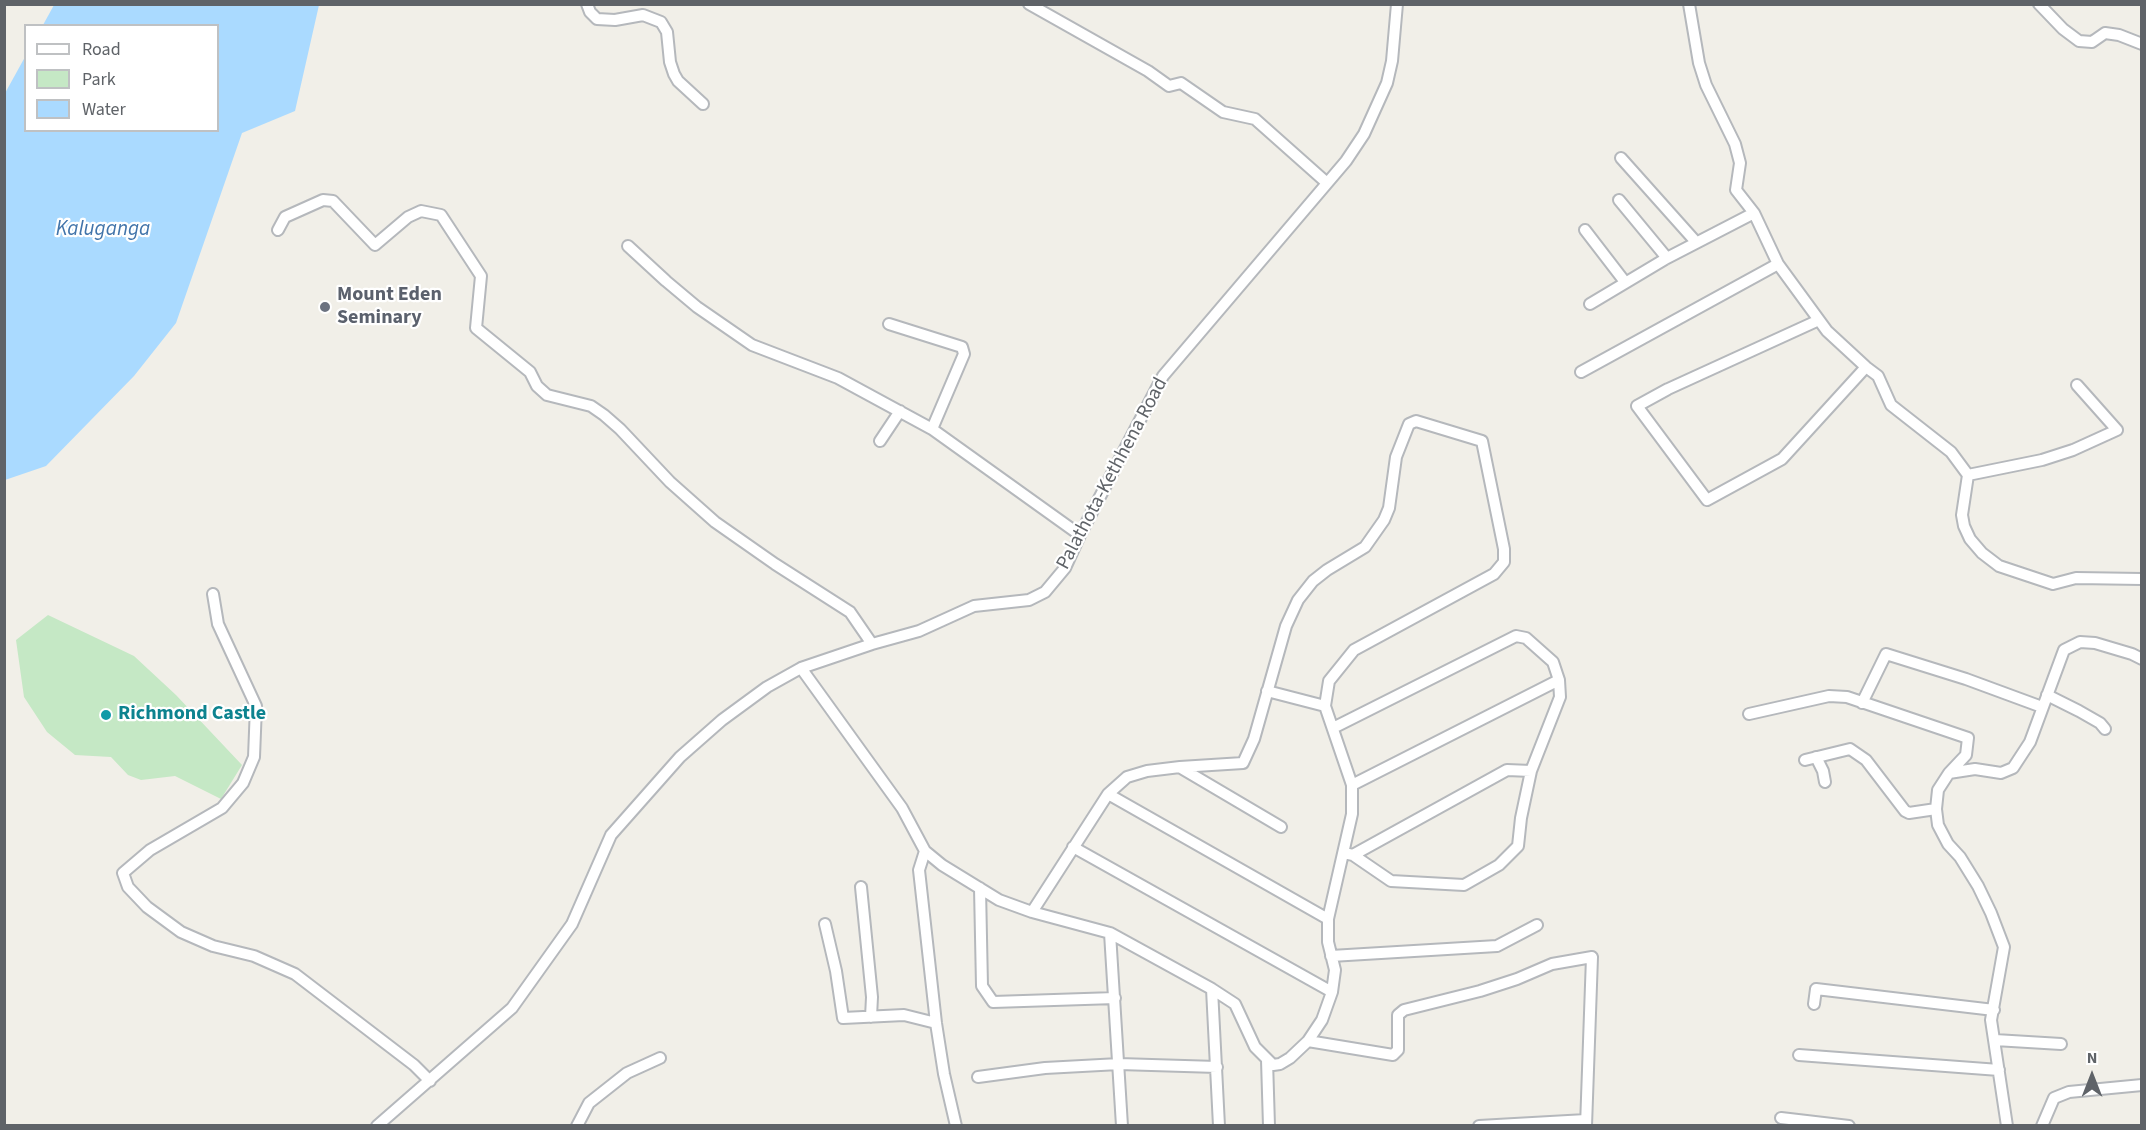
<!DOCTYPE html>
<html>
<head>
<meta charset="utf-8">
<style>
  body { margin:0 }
  #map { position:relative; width:2146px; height:1130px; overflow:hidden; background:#f1efe8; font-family:"Source Sans 3",sans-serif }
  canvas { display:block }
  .frame { position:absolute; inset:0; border:6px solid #5f6368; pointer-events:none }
  .legend { position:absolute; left:24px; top:24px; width:195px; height:108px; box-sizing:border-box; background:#fff; border:2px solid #bfc1c3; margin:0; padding:8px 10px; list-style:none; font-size:18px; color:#5f6368 }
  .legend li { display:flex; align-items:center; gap:12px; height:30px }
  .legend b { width:30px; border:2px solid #bfc1c3 }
  .north { position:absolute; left:2062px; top:1046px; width:60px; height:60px; -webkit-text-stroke:4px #fff; paint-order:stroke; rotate:0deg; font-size:16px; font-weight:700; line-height:24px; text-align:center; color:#5f6368 }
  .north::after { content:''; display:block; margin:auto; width:21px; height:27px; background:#5f6368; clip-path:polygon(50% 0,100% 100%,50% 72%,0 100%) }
</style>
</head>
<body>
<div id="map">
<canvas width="2146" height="1130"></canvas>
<div class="frame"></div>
<ul class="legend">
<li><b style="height:8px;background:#fff"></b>Road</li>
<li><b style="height:16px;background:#c5e8c5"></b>Park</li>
<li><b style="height:16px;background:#aadaff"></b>Water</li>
</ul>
<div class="north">N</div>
</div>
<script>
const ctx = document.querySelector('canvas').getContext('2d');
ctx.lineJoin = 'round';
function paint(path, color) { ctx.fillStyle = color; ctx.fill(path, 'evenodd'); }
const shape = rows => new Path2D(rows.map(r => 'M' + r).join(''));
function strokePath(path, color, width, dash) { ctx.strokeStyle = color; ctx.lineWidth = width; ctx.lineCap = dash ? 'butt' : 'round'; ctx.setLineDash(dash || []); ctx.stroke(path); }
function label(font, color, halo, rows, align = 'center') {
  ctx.font = font + ' "Source Sans 3",sans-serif'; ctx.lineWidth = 4.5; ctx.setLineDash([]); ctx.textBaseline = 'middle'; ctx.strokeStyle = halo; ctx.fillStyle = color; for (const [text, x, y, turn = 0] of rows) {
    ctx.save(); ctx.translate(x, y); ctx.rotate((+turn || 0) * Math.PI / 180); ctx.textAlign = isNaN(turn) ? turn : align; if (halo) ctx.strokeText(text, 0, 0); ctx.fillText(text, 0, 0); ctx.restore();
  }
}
const green = shape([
  [48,615,134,656,176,695,242,765,221,799,175,776,141,780,128,775,111,757,75,755,47,732,24,697,16,640]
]);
const water = shape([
  [54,5,319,5,295,111,242,133,176,323,134,376,46,466,5,480,4,95,25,57,26,130,218,130,218,26,43,25]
]);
const minor = shape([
  [587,4,590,12,597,19,615,20,643,15,661,22,667,32,670,62,674,74,678,81,703,104],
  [1029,4,1148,71,1169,86,1181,83,1223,112,1255,119,1327,183],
  [1689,4,1699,63,1706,85,1735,144,1740,163,1736,190,1754,213,1778,264,1827,331,1866,367,1878,376,1891,405,1951,452,1968,475,1962,515,1964,526,1970,539,1982,553,1999,566,2053,584,2076,578,2142,579],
  [2039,4,2063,29,2079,41,2092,42,2105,33,2119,35,2142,44],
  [1621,158,1696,242],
  [1619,200,1667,258],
  [278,230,285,217,323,200,333,201,375,245,408,217,421,211,441,215,481,276,476,328,530,372,537,386,547,395,591,406,604,415,620,429,670,482,715,522,775,564,850,612,872,644],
  [1585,230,1625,282],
  [628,246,666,281,697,307,752,345,838,378,932,429,1080,535],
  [1590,304,1667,258,1754,213],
  [1819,320,1668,389,1637,406,1707,500,1782,459,1866,367],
  [889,324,962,347,964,354,932,429],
  [1581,372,1778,264],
  [880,441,900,411],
  [1968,475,2042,460,2073,450,2117,430,2077,385],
  [213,594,218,624,256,706,254,757,243,783,222,808,150,850,123,873,128,887,147,907,181,932,213,946,254,956,295,974,414,1065,430,1081],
  [801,668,902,808,925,851,942,865,999,900,1032,912,1110,933,1212,989,1235,1004,1255,1047,1273,1065,1280,1064,1290,1058,1308,1041,1322,1020,1332,992,1335,970,1328,942,1328,919,1352,814,1352,785,1325,706,1329,681,1354,650,1494,574,1504,562,1504,549,1482,441,1416,421,1409,424,1396,457,1389,508,1384,520,1365,547,1327,570,1313,581,1298,600,1286,626,1254,739,1243,763,1180,767,1147,771,1127,777,1108,794,1032,912],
  [1267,691,1325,706],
  [2047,695,2079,711,2100,723,2105,729],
  [1862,703,1886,654,1966,679,2042,707],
  [1749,714,1829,696,1847,697,1968,738,1966,755,1949,773],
  [1333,728,1516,636,1526,638,1553,662,1559,680,1560,697,1531,771,1521,818,1518,846,1499,865,1464,885,1391,881,1353,855,1344,853],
  [1816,757,1823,771,1825,782],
  [1805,760,1850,749,1866,760,1905,811,1909,813,1936,809],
  [1181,768,1281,827],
  [1352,785,1559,680],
  [1108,794,1328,919],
  [1073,847,1332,992],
  [925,851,919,870,936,1023,944,1074,956,1126],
  [1353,855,1507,770,1531,771],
  [861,887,872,997,871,1017],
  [980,888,982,986,993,1002,1115,998],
  [825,924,836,971,843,1018,904,1015,936,1023],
  [1110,933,1122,1126],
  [1331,956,1497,946,1537,925],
  [1212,989,1219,1126],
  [1814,1004,1816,989,1994,1010],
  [1995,1040,2061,1044],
  [1308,1041,1393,1055,1398,1050,1398,1015,1404,1010,1480,991,1517,979,1552,964,1592,957,1586,1126],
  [1799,1055,1999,1070],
  [1267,1060,1269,1126],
  [978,1077,1045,1068,1119,1064,1217,1067],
  [1781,1118,1849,1126],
  [377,1126,512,1008,572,924,611,835,680,757,722,720,767,687,801,668,872,644,919,631,974,606,1029,600,1045,592,1065,568,1080,535,1163,376,1346,161,1364,134,1387,83,1392,61,1397,4],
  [577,1126,589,1103,627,1073,660,1058],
  [1479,1126,1586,1120],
  [2007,1126,1991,1020,2004,947,1991,913,1978,886,1960,857,1948,844,1938,825,1936,809,1938,790,1949,773,1975,769,2001,773,2013,768,2030,742,2064,650,2080,642,2095,643,2132,654,2142,659],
  [2042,1126,2054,1098,2069,1092,2142,1085]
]);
const markers = [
  [325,307,6,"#6b7280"],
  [106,715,6,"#0f9aa8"]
];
const worshipNames = [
  ["Mount Eden",337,296],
  ["Seminary",337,319]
];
const streetNames = [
  ["Palathota-Kethhena Road",1113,474,-62]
];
const cultureNames = [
  ["Richmond Castle",118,715]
];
const waterNames = [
  ["Kaluganga",103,230]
];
paint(green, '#c5e8c5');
paint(water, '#aadaff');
strokePath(minor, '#b5b8bc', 14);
strokePath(minor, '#fff', 10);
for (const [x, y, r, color] of markers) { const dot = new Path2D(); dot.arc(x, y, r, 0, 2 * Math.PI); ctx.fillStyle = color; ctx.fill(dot); strokePath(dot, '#fff', 2); }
label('bold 20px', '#5b616d', '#fff', worshipNames, 'left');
label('20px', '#5f6368', '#fff', streetNames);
label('bold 20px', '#0d838f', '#fff', cultureNames, 'left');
label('italic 21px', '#4174aa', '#fff', waterNames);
</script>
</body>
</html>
